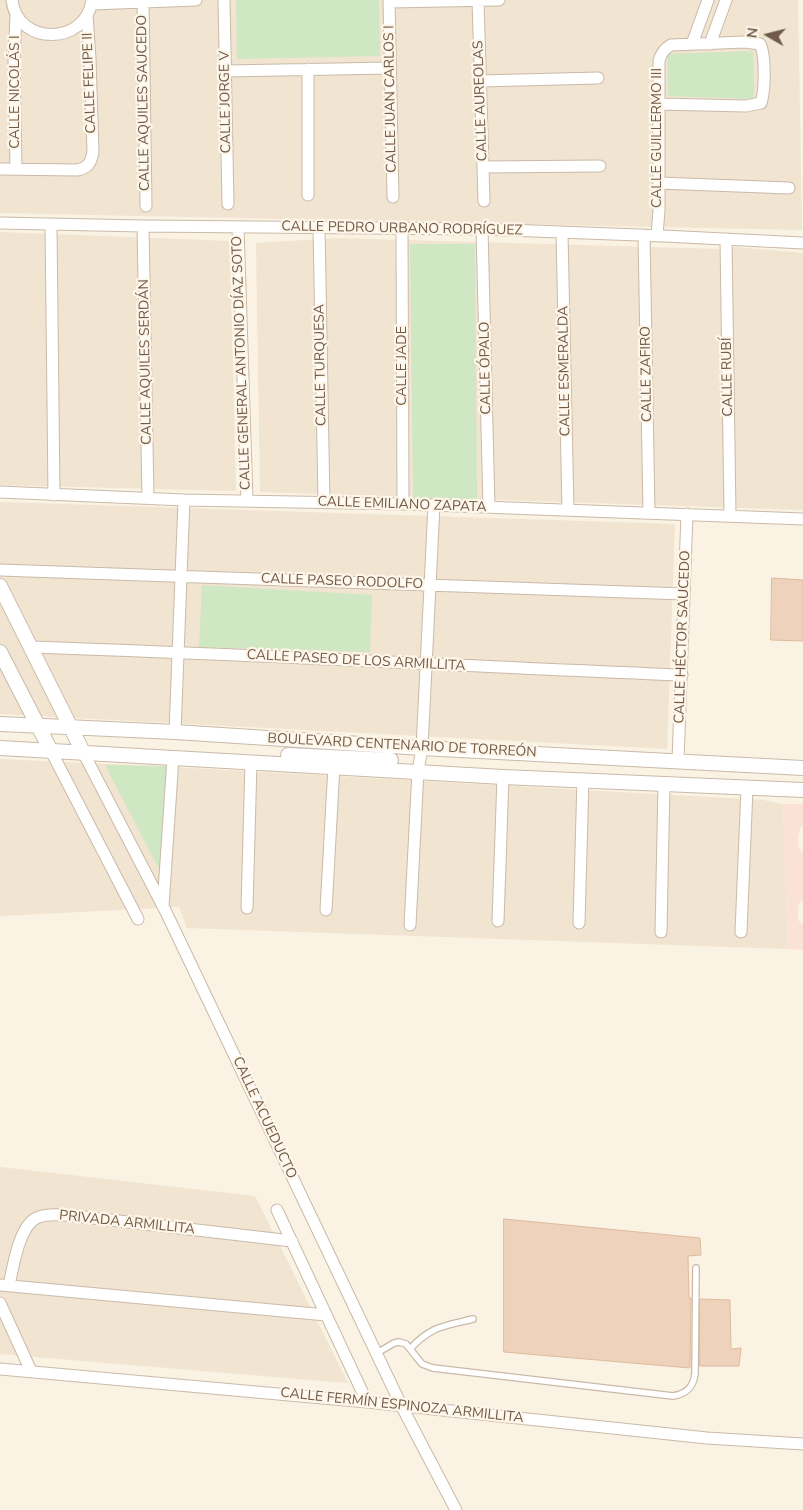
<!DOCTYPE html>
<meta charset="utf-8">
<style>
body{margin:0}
#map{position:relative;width:803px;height:1510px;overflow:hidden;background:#faf2e2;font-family:"Nunito Sans",sans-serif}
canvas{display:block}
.north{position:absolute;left:743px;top:10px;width:50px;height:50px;-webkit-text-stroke:4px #fef6e8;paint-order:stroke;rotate:278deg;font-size:14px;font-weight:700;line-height:20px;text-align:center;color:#705a4a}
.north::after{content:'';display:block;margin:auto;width:18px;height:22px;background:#705a4a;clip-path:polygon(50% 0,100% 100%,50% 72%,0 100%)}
</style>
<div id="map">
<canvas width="803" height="1510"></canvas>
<div class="north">N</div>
</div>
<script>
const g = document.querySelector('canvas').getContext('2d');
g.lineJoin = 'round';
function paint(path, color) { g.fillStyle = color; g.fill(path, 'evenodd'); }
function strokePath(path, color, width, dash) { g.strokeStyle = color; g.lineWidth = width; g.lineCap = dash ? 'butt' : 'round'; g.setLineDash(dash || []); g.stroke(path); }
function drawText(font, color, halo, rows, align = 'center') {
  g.font = font + ' "Nunito Sans",sans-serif'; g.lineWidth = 4.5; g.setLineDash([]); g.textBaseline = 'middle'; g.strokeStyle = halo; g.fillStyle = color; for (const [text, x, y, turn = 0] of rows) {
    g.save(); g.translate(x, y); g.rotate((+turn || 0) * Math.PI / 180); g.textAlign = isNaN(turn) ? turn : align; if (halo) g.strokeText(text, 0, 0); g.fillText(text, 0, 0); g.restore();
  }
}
const residential = new Path2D(`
 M0,0h798l4,230 -802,-17z
 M0,232l230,9 6,250 -236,-6z
 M337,238l380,11 19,-2 67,6v257l-543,-18 -4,-249z
 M0,502l675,22 -8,225 -667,-35z
 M0,759l191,9 572,32 20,4 5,145 -601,-21 -8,-21 -179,9z
 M0,1167l255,29 93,187 -348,-29z`);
const commercial = new Path2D(`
 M783,804h20v21l-3,3 -2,10 1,10 4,5v47l-4,3 -1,9v8l5,5v25l-15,-1z`);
const green = new Path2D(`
 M236,0h143l1,56 -143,3z
 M753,51l1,48 -86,-3 -1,-42z
 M410,244h65l2,256h-64z
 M202,585l170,10 -2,57 -171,-5z
 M105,765l63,1 -6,97 -4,4z`);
const building = new Path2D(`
 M772,578l31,2v61l-32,-1z
 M504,1219l196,19 1,17 -13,1 1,42h2l-1,70 -186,-16z
 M700,1299l30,1 1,49 10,-1 -2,18h-39z`);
const service = new Path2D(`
 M410,1349c21,-23 34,-23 63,-30
 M377,1353l17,-10 5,-1 7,2 16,20 11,4 240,28c13,-2 20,-8 22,-22l1,-106`);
const minor = new Path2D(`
 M12,0c5,46 74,46 80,0
 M143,0l3,206
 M224,0l4,204
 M389,0l4,197
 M478,0l6,201
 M389,2l110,-2
 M92,4l104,-4
 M16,15l-2,46 2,108
 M692,44l16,-44
 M710,44l16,-44
 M308,69v126
 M226,71l164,-3
 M481,81l117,-3
 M483,167l117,-1
 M0,169l77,1c11,-2 14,-7 16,-18l-3,-93 -3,-44
 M659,183l130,5
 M0,223l143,3 339,3 182,7 139,7
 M51,225l3,270
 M143,226l5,272
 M238,227l9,273
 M319,227l5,276
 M402,228l1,276
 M482,229l7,278
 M562,233l6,277
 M644,235l5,278
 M657,235l2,-25v-149c2,-8 5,-12 12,-16l74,-3 15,2c6,12 5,46 1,59l-15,3 -87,-2
 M726,239l4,276
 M0,492l184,8 219,4 400,15
 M0,570l684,24
 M30,647c217,7 434,19 652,28
 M175,732l9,-232
 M51,751l87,168
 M83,752l83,160 236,495 54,103
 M678,760l9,-246
 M163,906l10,-148
 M247,908l4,-146
 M326,910l8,-144
 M498,921l5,-144
 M579,923l4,-144
 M410,925l8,-154 4,-23 12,-243
 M661,932l3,-149
 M741,932l6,-144
 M277,1210l90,192
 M0,1285l326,30
 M9,1285c4,-17 9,-52 23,-64 9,-8 23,-6 35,-6l225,26
 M0,1303l31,68
 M0,1369l367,33 340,36 96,6`);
const tertiary = new Path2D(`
 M0,586l83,166
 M0,652l51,99
 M0,724l175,8 247,16 381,20
 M0,748l503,29 300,13
 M288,755l103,5`);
const streetNames = [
 ["CALLE FELIPE II",90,83,-92],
 ["CALLE NICOLÁS I",16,92,-90],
 ["CALLE JUAN CARLOS I",391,99,-91],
 ["CALLE AUREOLAS",481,101,-92],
 ["CALLE JORGE V",226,102,-91],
 ["CALLE AQUILES SAUCEDO",144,103,-91],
 ["CALLE GUILLERMO III",658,138,-90],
 ["CALLE PEDRO URBANO RODRÍGUEZ",402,229,1],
 ["CALLE AQUILES SERDÁN",146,362,-91],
 ["CALLE GENERAL ANTONIO DÍAZ SOTO",242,363,-92],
 ["CALLE TURQUESA",321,365,-91],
 ["CALLE JADE",403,366,-90],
 ["CALLE ÓPALO",486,368,-91],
 ["CALLE ESMERALDA",565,371,-91],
 ["CALLE ZAFIRO",647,374,-91],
 ["CALLE RUBÍ",728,377,-91],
 ["CALLE EMILIANO ZAPATA",402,505,2],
 ["CALLE PASEO RODOLFO",342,582,2],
 ["CALLE HÉCTOR SAUCEDO",683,637,-88],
 ["CALLE PASEO DE LOS ARMILLITA",356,661,3],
 ["BOULEVARD CENTENARIO DE TORREÓN",402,746,3],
 ["CALLE ACUEDUCTO",264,1118,65],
 ["PRIVADA ARMILLITA",127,1223,6],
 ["CALLE FERMÍN ESPINOZA ARMILLITA",402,1406,6]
];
paint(residential, '#f1e4d1');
paint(commercial, '#fae3d6');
paint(green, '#cfe7c2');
paint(building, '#eed2bb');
strokePath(building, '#dfba9d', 1);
strokePath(service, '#cabaa9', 8);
strokePath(minor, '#cabaa9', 13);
strokePath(tertiary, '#cabaa9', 16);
strokePath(service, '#fff', 5.5);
strokePath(minor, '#fff', 11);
strokePath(tertiary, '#fff', 14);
drawText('14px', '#705a4a', '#fef6e8', streetNames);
</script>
